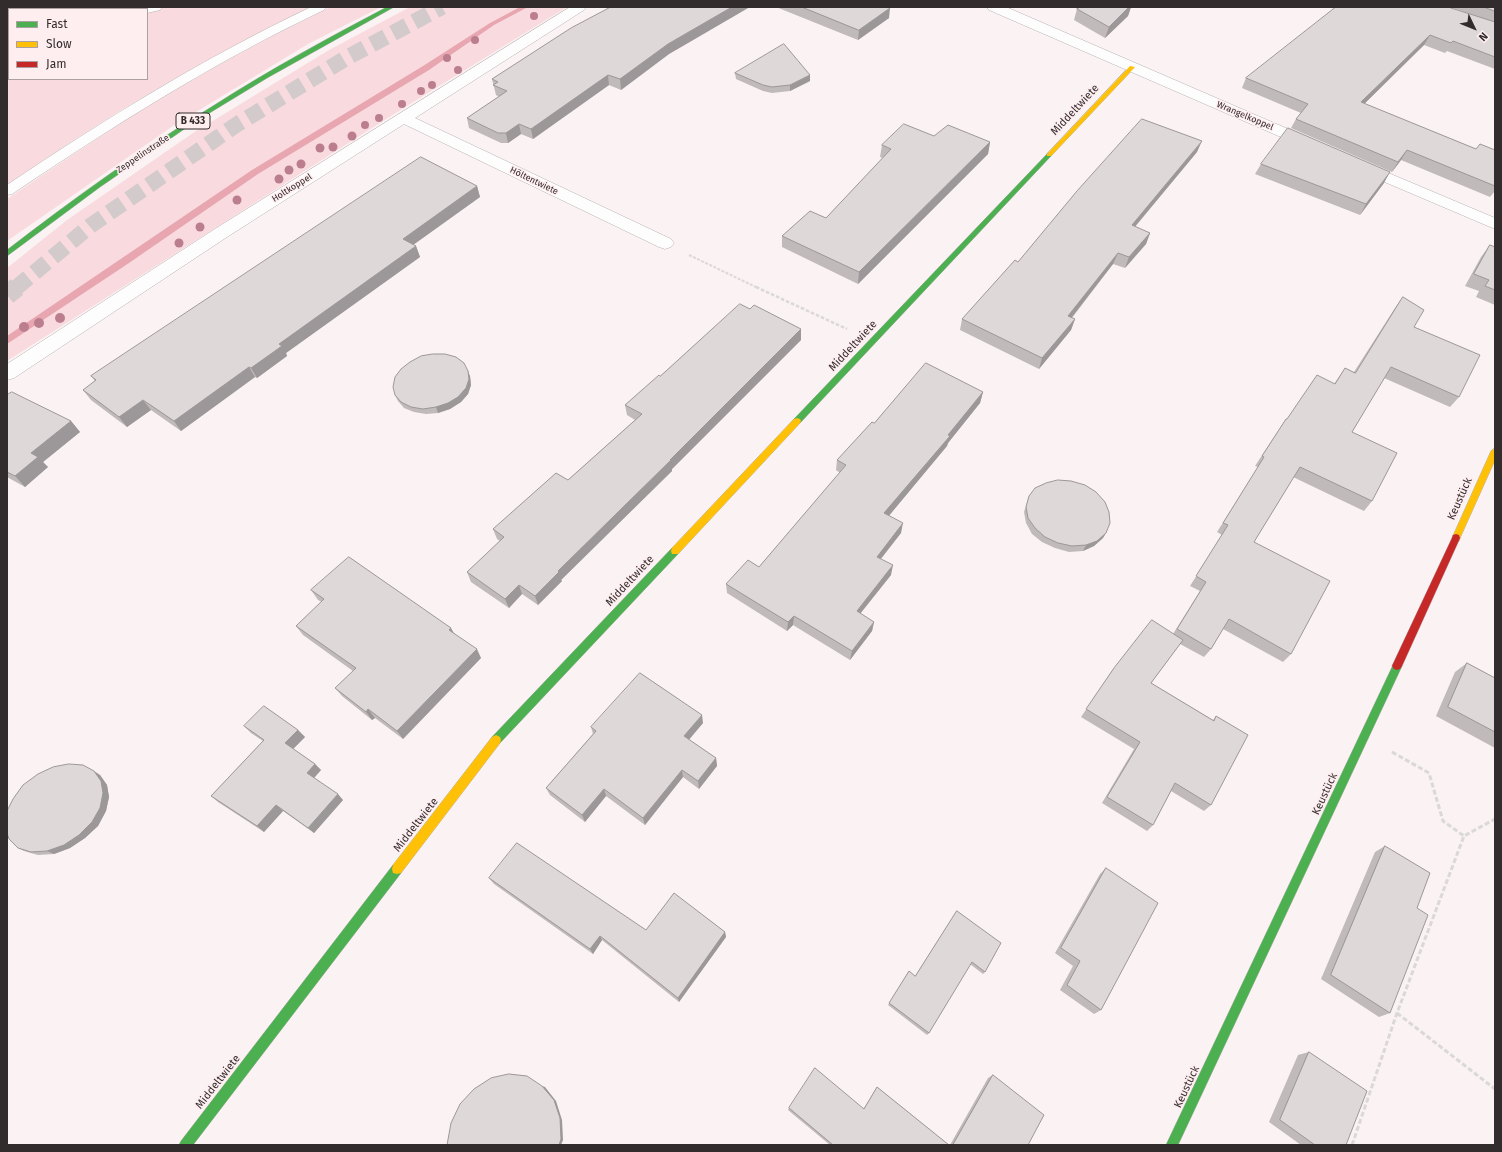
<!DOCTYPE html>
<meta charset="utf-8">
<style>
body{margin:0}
#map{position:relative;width:1502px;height:1152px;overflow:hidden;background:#faf2f3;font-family:"Fira Sans",sans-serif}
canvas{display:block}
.frame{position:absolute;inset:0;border:8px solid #332c2d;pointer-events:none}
.legend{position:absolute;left:8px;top:8px;width:140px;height:72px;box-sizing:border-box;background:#feeef0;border:1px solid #ada0a2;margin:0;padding:5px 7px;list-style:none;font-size:12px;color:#332c2d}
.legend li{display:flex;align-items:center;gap:8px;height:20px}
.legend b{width:20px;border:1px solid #ada0a2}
.north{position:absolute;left:1454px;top:8px;width:40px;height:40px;-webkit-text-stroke:3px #feeef0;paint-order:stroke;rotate:133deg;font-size:11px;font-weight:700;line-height:16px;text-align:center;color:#332c2d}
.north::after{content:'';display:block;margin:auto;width:14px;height:18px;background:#332c2d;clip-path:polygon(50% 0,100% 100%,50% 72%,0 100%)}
</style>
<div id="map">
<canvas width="1502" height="1152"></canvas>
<div class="frame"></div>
<ul class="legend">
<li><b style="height:5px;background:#4caf50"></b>Fast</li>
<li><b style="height:5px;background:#ffc107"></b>Slow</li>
<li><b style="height:5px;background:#c62828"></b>Jam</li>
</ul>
<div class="north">N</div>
</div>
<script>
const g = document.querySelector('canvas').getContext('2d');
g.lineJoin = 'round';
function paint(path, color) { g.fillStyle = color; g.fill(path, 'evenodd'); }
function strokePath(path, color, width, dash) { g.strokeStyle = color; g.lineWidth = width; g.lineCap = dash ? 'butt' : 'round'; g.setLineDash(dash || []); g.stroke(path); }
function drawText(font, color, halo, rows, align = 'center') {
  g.font = font + ' "Fira Sans",sans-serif'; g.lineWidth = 3; g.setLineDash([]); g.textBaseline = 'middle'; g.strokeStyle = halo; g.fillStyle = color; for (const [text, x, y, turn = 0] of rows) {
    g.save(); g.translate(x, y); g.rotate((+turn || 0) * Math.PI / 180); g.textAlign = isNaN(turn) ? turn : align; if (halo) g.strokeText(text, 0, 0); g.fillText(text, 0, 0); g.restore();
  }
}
const green = new Path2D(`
 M7,7h306c-75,36 -150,76 -220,121 -29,18 -58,38 -86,57zM9,9h138v70h-138z
 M330,7h51l-73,37 -135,82 -166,115v-42c55,-37 110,-75 168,-109 51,-30 102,-57 155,-83z
 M410,7h157l-173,107 -387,247v-93l60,-48 126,-87 136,-83z`);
const stream = new Path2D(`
 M520,7h8l-34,18 -65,45 -171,104 -129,89 -122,81v-8l245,-166 171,-104 67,-43z`);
const highwayTunnelFar1 = new Path2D(`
 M16,288l74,-62 146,-101 112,-68 94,-50`);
const highwayTunnel = new Path2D(`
 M7,295l10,-8`);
const pathFar2 = new Path2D(`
 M689,255l69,33`);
const pathFar1 = new Path2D(`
 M756,287l91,42`);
const path = new Path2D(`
 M1392,752l37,21 14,48 21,15
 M1397,1013l98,76
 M1352,1145l45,-132 67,-177 31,-17`);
const lane = new Path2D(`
 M142,7h20l-2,3 -13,3v-4h-6z
 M311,7h15l-2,3c-110,52 -211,116 -312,184l-5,1v-10c98,-66 197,-127 304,-178z
 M9,70v8l-2,1v-8z`);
const street = new Path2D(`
 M570,7h16l-2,3 -169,108 256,121 3,4 -3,4 -6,2 -6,-2 -255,-123 -177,113 -213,141 -7,2v-16l208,-135z
 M987,7h19l312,135 2,3 -2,3 -6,2 -6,-2 -317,-138z
 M1360,161l135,57v11l-141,-60 -2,-3 2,-3z`);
const fast = new Path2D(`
 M387,7h7l-127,71 -74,45 -93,64 -93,69v-6c66,-51 134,-100 206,-144 56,-36 115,-68 174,-99z
 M1049,153l3,2 -1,1 -251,267h-6l-1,-2 1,-2 253,-265z
 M675,547l3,1 1,3 -1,3 -178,189 -4,2 -4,-2 -1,-3 1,-3 180,-189z
 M1397,662l3,1 2,3 -224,479h-12l228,-482z
 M397,864l4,1 1,4 -1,4 -208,272h-14l2,-4 212,-276z`);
const slow = new Path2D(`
 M1130,66l5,1 -84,89h-4v-2z
 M797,418l3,1 1,2 -1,2 -122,131h-6l-1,-3 1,-3 122,-129z
 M1495,448v12l-35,78 -1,3h-6l-1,-3 39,-87z
 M496,735l4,2 1,3 -1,3 -99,130 -4,1 -4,-1 -1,-4 1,-4 99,-128z`);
const jam = new Path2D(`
 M1456,534l3,1 1,3 -58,128 -2,3 -3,1 -3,-1 -2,-3 60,-128 1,-3z`);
const trees = [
 [534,16,4],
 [475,40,4],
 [447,58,4],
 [458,70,4],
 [432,85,4],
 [421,91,4],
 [402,104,4],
 [379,118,4],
 [365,125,4],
 [352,136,4.5],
 [333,147,4.5],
 [320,148,4.5],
 [301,164,4.5],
 [289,170,4.5],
 [279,179,4.5],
 [237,200,4.5],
 [200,227,4.5],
 [179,243,4.5],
 [60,318,5],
 [39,323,5],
 [24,327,5]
];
const wall = new Path2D(`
 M611,7h137v1l-79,46 -48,36 -12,-5 -76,54 -12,-5 -13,9h-7l-32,-15 -2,-10 32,-21 -3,-2 -4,-16z
 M776,7h112l1,11 -31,22z
 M1081,7h50l-3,9 -23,22 -31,-18 3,-11z
 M1450,7h45v62l-48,-18 -2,2 -21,-8 -60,59 112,45 19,1v41l-5,6 -89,-37 -9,12 -101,-44 5,-9 5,-6 -59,-25 4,-10 238,-59z
 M735,73l75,2v6l-20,10 -18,2 -9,-2 -27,-12z
 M934,136l56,6 -2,12 -130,130 -76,-37v-11l44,-18 57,-60 -3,-1 2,-12z
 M1197,152l-62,75 15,6 -4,11 -21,24 -12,-4 -41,54 3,1 -4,11 -32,39 -79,-39 2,-11z
 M1261,164l123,19 -24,32 -105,-41z
 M477,186l3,11 -67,48 3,1 4,11 -134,96 1,3 -30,22 -2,-1 -74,54 -30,-21 -24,17 -36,-27 -8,-10 12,-9 -4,-5z
 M1490,245l5,2v58l-19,-8 3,-6 -14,-5 16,-29z
 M1403,297l11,30 45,70 -9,10 -66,-29 -32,54 20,69 -8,10 -71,-34 -39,65 37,112 -8,8 -60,-33 -12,20 -7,8 -24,-13 -29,39 62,37 3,-4 -5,89 -7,6 -33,-20 -18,34 -6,6 -45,-28 32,-54 -53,-32 33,-49 59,-34 27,-43 -10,-5 32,-51 -5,-3 41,-65 -3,-1 31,-47h1l47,-35 11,-16 9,4 41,-64z
 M801,340l-129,129v2l-111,109 1,1 -24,24 -16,-11 -13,14 -38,-26 -4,-10 33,-31 -3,-2 -4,-10 75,-49 67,-60 -8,-5 -2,-10 35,-29z
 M470,376l1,9 -3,9 -7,8 -11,7 -12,4 -12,1 -12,-2 -10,-4 -6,-7 -3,-6z
 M983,392l-3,11 -32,40 -1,3 -58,69 12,18 -20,26 10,16 -31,39 14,8 -2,9 -22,29 -57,-35 -6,6 -60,-38 -1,-9 33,-17 81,-94 -4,-3 1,-10 37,-37z
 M7,395l64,26 9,11 -37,30 5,5 -23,20 -18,-10z
 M1029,496l77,37 -3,5 -9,8 -11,5 -14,1 -14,-4 -13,-6 -10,-8 -6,-11 -2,-11z
 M311,590l144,44 26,24 -78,81 -28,-21 -3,2 -30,-24 -7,-8 18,-17 -50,-36 -7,-9 26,-24 -4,-2z
 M1467,663l28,15v70l-59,-32 19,-44z
 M703,723l-14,17 27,18 1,8 -18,23 -16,-12 -38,48 -39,-29 -21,26 -35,-27 -4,-7 47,-54 -2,-7z
 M244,726l54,4 7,7 -12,12 22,15 6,6 -7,8 29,22 -29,33 -31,-22 -19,21 -46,-30 -7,-6 52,-55 -12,-8z
 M100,775l7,10 2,12 -3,14 -8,15 -13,12 -15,10 -16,6 -16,1 -14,-4 -6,-3z
 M1385,846l32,62 -27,105 -11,4 -58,-38 54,-127z
 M1106,868l-5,142 -7,4 -34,-24 13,-24 -18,-13 45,-79z
 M489,878l157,52 79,2 1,5 -47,65 -77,-62 -9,14 -99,-70z
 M957,911l28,61 -2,2 -13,-10 -41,69 -2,2 -39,-30 21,-34 6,5z
 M1309,1052l37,93h-45l-32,-23 29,-67z
 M993,1075l35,70h-78l38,-67z
 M877,1087l72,58h-119l-42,-35 1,-2h75l11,-18z`);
const shadedWall = new Path2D(`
 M732,7h16v1l-79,46 -48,36 -1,-11 48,-35z
 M1129,7h2l-3,9 -23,22 4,-11z
 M890,8l-1,10 -31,22 1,-10z
 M1430,35l-6,10 -68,67 5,-10z
 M608,75l1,10 -76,54 -2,-10z
 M810,75v6l-20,10v-6z
 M519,124l2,10 -13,9 -2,-10z
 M1202,141l-5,11 -70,84 5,-11z
 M990,142l-2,12 -130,130 1,-12z
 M1407,150l-6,10 -9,12 6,-10z
 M1390,172l-6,11 -24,32 6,-11z
 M477,186l3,11 -74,53 -3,-11z
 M1150,233l-4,11 -21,24 4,-11z
 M416,246l4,11 -134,96 1,3 -30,22 -6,-10 28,-24z
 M1118,253l-5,11 -49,63 4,-11z
 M1075,319l-4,11 -32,39 3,-11z
 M801,329v11l-129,129v2l-111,109 1,1 -24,24 -3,-9 23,-25z
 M249,367l6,10 -74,54 -7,-10z
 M468,371l2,5 1,9 -3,9 -7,8 -11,7 -12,4 -2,-6z
 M983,392l-3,11 -32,40 -1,3 -64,77 1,-10z
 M143,400l8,10 -24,17 -8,-10z
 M71,421l9,11 -37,30 5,5 -23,20 -10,-11 16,-23z
 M903,523l-2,10 -26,33 2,-9z
 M1106,533l-3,5 -9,8 -11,5 3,-6z
 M893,565l-2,10 -36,45 2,-9z
 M519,585l3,9 -13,14 -4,-9z
 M794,616l-1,9 -6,6 1,-9z
 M874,622l-2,9 -22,29 2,-9z
 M451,628l5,9 -7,-7z
 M477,649l4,9 -78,81 -6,-8z
 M368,709l7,9 -3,2 -6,-8z
 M702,715l1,8 -18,21 -1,-8z
 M298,730l7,7 -13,13 -7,-7z
 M716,758l1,8 -18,23 -1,-8z
 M315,764l6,6 -8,9 -6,-6z
 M682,770l1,7 -38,48 -2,-7z
 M94,771l6,4 7,10 2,12 -3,14 -8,15 -13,12 -15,10 -16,6 -7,-3z
 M604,789l2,7 -21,26 -3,-7z
 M338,794l5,6 -29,33 -6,-5z
 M276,805l7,6 -19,21 -7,-6z
 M725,932l1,5 -47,65 -1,-4z
 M600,936l2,4 -9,14 -3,-5z
 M542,1086l3,1 11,14 6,19 1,20 -2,5h-2z`);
const building = new Path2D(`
 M611,7h121l-64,37 -48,35 -12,-4 -77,54 -12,-5 -13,9h-8l-31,-15 40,-27 -14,-6 5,-3 -6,-3 79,-51z
 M802,7h86l2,1 -31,22z
 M1081,7h48l-20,20 -32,-18z
 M1336,7h112l47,15v35l-42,-16 -2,2 -21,-8 -69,67 115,47 4,-5 15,6v36l-88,-36 -9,12 -102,-43 12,-15 -62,-26z
 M1484,7h11v4z
 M784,44l26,31 -20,10 -18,2 -9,-2 -28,-12z
 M1142,119l60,22 -70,84 18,8 -21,24 -11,-4 -50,63 7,3 -33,39 -80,-39 53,-59 3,2 59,-71z
 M904,124l30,12 14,-11 42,17 -131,130 -77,-36 28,-25 16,7 65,-69 -9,-4z
 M1288,128l102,44 -24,32 -105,-40z
 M421,157l56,29 -74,53 13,7 -137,98 3,2 -31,22 -2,-1 -75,54 -31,-21 -24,17 -36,-27 13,-10 -5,-4z
 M1490,245l5,2v43l-10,-4 4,-6 -15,-6z
 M1403,297l21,13 -10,17 66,28 -21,42 -68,-30 -39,65 45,21 -25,48 -72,-34 -46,75 76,39 -39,73 -62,-35 -18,30 -34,-20 29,-47 -10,-6 32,-51 -5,-2 41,-66 -2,-1 24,-37h1l30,-44 18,9 10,-16 10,5z
 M740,304l10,5 4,-4 47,24 -131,131h1l-113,111 1,1 -24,24 -16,-11 -14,14 -38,-27 37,-35 -11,-8 63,-56 12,7 74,-66 -17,-9 34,-30 1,1z
 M433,354h12l11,3 8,6 4,8 1,8 -3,9 -8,9 -10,6 -12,4 -13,2 -12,-2 -10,-5 -6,-7 -2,-8 2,-10 6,-8 9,-7 11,-6z
 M926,363l57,29 -35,43 2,1 -66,77 19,10 -26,34 16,8 -36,46 17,11 -22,29 -58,-35 -6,6 -62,-38 22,-24 11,7 87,-102 -9,-5 35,-38 2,1z
 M12,392l59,29 -40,32 7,4 -23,19 -8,-4v-77z
 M1058,480l13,1 14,4 11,7 9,10 4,10 1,11 -4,10 -9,8 -11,4 -14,1 -14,-3 -13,-6 -10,-9 -7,-10 -2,-11 3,-11 6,-8 11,-5z
 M349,557l102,71 -2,2 28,19 -80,82 -29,-22 -2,3 -31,-24 21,-20 -60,-42 28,-27 -13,-9z
 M1152,620l31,20 -32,43 63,38 2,-5 32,19 -37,70 -36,-22 -22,42 -46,-28 33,-55 -54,-33 28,-41z
 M1467,663l28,15v54l-47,-25z
 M640,673l62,42 -18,21 32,22 -18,23 -16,-11 -39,48 -39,-29 -22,26 -36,-27 50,-57 -5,-4z
 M264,706l34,24 -13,13 30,21 -8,9 31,21 -30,34 -32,-23 -19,21 -46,-30 53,-56 -20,-14z
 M69,764l14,1 11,6 7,10 2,12 -3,15 -8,14 -13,13 -15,10 -17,6 -16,1 -13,-4 -9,-9 -2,-6v-22l6,-12 10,-14 15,-11 15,-7z
 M517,843l129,87 28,-37 51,39 -47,66 -78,-62 -10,13 -101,-71z
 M1385,846l45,27 -13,35 11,7 -38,98 -59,-38z
 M1106,868l52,35 -57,107 -34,-25 13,-24 -19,-13z
 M957,911l44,32 -16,29 -13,-10 -43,71 -40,-30 20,-32 6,5z
 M1309,1052l58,39 -21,54h-31l-35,-25z
 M815,1068l49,41 13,-22 72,58h-116l-44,-37z
 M509,1074l18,2 15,10 12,14 6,18 1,21 -2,6h-112l4,-22 9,-19 14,-15 17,-11z
 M993,1075l51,40 -16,30h-75z`);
const farStreetnames = [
 ["Wrangelkoppel",1245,116,23],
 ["Zeppelinstraße",143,154,-34],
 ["Höltentwiete",534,181,26],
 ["Holtkoppel",292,188,-32]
];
const shields = [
 [193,121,34]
];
const shieldNames = [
 ["B 433",193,121]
];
const streetNames = [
 ["Middeltwiete",1075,110,-47],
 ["Middeltwiete",853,346,-47],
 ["Keustück",1460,499,-66],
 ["Middeltwiete",630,581,-47],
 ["Keustück",1325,794,-65],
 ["Middeltwiete",416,825,-52],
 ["Middeltwiete",218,1082,-52],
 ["Keustück",1187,1087,-65]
];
paint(green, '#f9dbdf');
paint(stream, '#e8a6b1');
strokePath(highwayTunnelFar1, '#d2cacb', 16, [16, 8]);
strokePath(highwayTunnel, '#d2cacb', 20, [20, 10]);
strokePath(lane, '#b7b1b2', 1);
strokePath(street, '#b7b1b2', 1);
strokePath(fast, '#b7b1b2', 1);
strokePath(slow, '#b7b1b2', 1);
strokePath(jam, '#b7b1b2', 1);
strokePath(pathFar2, '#dad8d8', 2, [3, 1.5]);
strokePath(pathFar1, '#dad8d8', 2.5, [3.5, 2]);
strokePath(path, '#dad8d8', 3, [5, 2.5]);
paint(lane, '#fefdfd');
paint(street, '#fefdfd');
paint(fast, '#4caf50');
paint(slow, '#ffc107');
paint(jam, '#c62828');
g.fillStyle = '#bb7e8f';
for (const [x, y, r] of trees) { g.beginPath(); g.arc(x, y, r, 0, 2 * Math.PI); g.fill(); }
paint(wall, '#c0babb');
paint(shadedWall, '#9c9798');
paint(building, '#dfd8d9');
strokePath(building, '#9c9798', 1);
drawText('9px', '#332c2d', '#feeef0', farStreetnames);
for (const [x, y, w] of shields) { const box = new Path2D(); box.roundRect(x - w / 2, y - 8, w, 16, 3); g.fillStyle = '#feeef0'; g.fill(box); strokePath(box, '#332c2d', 1); }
drawText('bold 10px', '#332c2d', null, shieldNames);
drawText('11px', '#332c2d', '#feeef0', streetNames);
</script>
